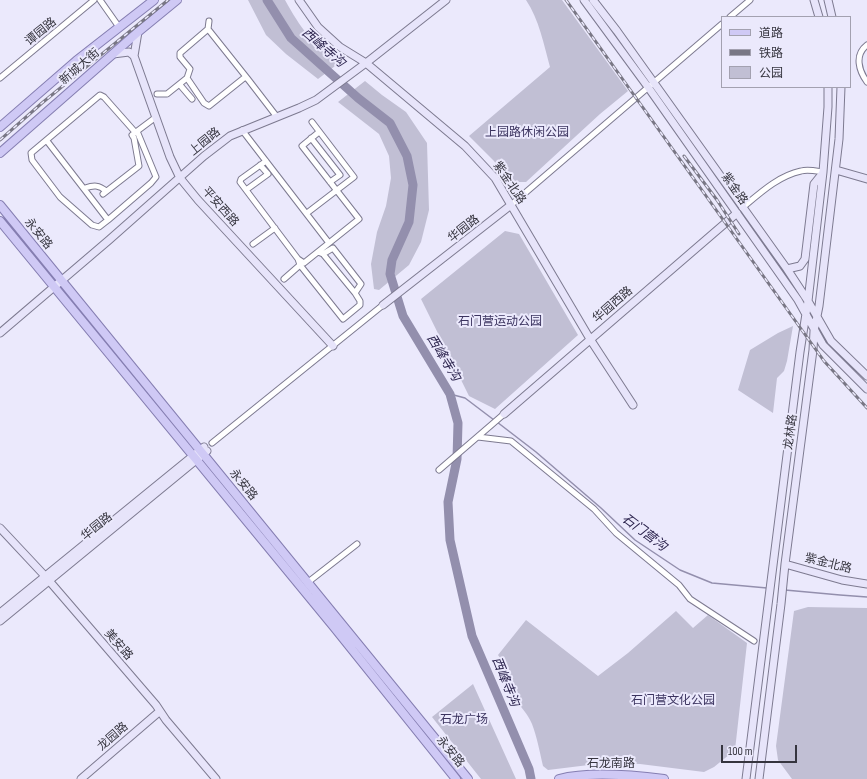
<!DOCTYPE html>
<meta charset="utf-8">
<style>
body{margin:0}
#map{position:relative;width:867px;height:779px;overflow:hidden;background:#ebe9fc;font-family:"Sofia Sans Condensed","Noto Sans SC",sans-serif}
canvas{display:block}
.legend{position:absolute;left:721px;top:16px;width:130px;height:72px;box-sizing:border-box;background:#ebe9fc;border:1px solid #a3a1b0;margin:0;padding:5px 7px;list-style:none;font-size:12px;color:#36353f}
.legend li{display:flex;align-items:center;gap:8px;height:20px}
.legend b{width:20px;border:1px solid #a3a1b0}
.scale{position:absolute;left:721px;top:745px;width:76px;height:18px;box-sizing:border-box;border:2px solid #36353f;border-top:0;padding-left:5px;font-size:12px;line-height:14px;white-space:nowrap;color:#36353f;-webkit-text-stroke:3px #ebe9fc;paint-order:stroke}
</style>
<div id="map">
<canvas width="867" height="779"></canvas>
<ul class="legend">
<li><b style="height:5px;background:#cfc9f5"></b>道路</li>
<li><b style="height:5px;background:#797785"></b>铁路</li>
<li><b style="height:11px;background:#c1bfd4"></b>公园</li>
</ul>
<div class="scale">100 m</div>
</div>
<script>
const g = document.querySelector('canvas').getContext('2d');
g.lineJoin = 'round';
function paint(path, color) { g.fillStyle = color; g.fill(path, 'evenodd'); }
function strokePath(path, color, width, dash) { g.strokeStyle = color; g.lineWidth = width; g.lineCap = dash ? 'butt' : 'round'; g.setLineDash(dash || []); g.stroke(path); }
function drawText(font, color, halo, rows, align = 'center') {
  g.font = font + ' "Sofia Sans Condensed","Noto Sans SC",sans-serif'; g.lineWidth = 4; g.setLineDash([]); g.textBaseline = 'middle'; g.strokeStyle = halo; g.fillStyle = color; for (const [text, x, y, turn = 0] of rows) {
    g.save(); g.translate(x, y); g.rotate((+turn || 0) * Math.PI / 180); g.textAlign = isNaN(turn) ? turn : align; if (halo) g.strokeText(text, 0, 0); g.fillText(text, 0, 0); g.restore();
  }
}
const green = new Path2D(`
 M248,0h37c15,27 28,46 54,63l-21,16 -32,-25 -20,-19z
 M526,0h36l66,91 -28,23 -74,68h-18l-14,-21 -25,-25 81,-69c-6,-22 -11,-48 -24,-67z
 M365,81l17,14 24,17 21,31 2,67 -8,32 -12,23 -30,25 -5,-1 -3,-25 6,-32 9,-26 5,-28 -2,-22 -10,-22 -41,-32z
 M505,231l14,3 59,101 -83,74 -26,-13 -48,-97z
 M793,326l-6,35 -3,10 -7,7 -4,35 -35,-23 12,-40 28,-17z
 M808,607l59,1v171h-75l-14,-19 -2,-14 18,-135z
 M676,611l17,17 15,-13 39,28 -12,107 -21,17 -10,5 -64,-8 -35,-1 -57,7 -5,-4c-3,-13 -6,-29 -11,-42 -9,-22 -29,-26 -24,-55l-10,-14 28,-35 72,56 30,-23z
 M473,684l43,95h-35l-49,-62z`);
const stream = new Path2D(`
 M450,394l15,4 29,22
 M497,422l39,30 65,56 34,32 45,30 32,13 55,5
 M785,590l55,5 27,2`);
const river = new Path2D(`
 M267,0l24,38 67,60 32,25 17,33 6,29 -4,37 -17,38 -2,14 13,42 47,78 8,29 -1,36 -9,43 2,38 22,96 57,133 2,10`);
const street = new Path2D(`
 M100,0l19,27
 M730,17l20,-17
 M208,29l1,-8
 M867,45c-13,10 -8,26 0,37
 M0,78l94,-78
 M187,78l3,-9 -10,-12v-4l28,-24 39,49
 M180,85l12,14
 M157,94h10l20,-16 17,25 5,3 35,-28h3l30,39
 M242,130l87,113
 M311,138l29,37 -10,7
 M47,141l61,79 43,-37 5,-6 -19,-46
 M266,161l-25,18 -1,3 58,77 6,4 55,-44 -57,-73 17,-14
 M85,188c9,-3 14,-3 21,3
 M246,190l22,-16 -8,-9
 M103,194l36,-28 -5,-28 -2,-3 24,-18
 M511,205l211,-181
 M742,208c18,-15 36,-32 59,-37 7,-2 15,0 22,1
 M307,213l47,-36 -42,-55
 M108,220l-9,7 -7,-2 -32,-28 -28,-37 -1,-7 69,-58 4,2 31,35
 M253,244l22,-16
 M318,252l5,2 10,-6 28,36 -6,9 -32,-39
 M298,259l2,6 43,54 17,-14v-4l-5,-8
 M284,279l16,-14
 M478,437l33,4 83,68 22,24 63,52 11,14 64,42
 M212,443l171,-138
 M439,470l65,-56
 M307,583l50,-39`);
const secondary = new Path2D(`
 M299,0l19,27 22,20 26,16 99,83 30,32 95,161 43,66
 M584,0l64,87 150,213 25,45 44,44
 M593,0l24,31 170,238 21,32 23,40 36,35
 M814,0l5,17
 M828,0l4,17
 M113,54l16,-2 5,4 4,-24
 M134,56l36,101 10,21 18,22 135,146
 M836,170l31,9
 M787,269l13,-3 5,-7 9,-75 8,-10
 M383,305l128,-100
 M0,333l109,-93 95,-84 26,-20 69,-28 17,-8 50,-37 80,-63
 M504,414l233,-201
 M0,528l45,48 111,129 10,15 50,59
 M785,564l57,16 25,4
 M0,613l204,-166
 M0,621l207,-170
 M81,779l79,-68
 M746,779l54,-427 8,-51 15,-129 5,-65v-20
 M759,779l22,-175 4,-40 28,-214 1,-19 5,-25 20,-167 2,-52`);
const primary = new Path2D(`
 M0,127l76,-66 78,-61
 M0,153l138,-121 39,-32
 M0,205l468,574
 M0,221l334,406 122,152
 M559,779c31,-8 73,-4 105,0`);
const rail = new Path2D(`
 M566,0l258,361 43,47
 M0,140l42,-37 126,-103
 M684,156l33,44 22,34`);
const streetNames = [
 ["谭园路",41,32,-39],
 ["新城大街",80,67,-41],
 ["上园路",205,142,-39],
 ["紫金北路",509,183,56],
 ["紫金路",734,189,55],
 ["平安西路",220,207,48],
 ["华园路",464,229,-38],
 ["永安路",38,234,51],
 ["华园西路",613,305,-41],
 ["龙林路",791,432,-82],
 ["永安路",243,485,51],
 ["华园路",97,527,-39],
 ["紫金北路",828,564,14],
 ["美安路",118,645,49],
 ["龙园路",113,737,-41],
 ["永安路",450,752,51],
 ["石龙南路",611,764]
];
const parkNames = [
 ["上园路休闲公园",527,133],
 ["石门营运动公园",500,322],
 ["石门营文化公园",673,701],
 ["石龙广场",464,720]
];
const waterNames = [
 ["西峰寺沟",323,48,41],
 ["西峰寺沟",443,358,59],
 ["石门营沟",644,533,37],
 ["西峰寺沟",505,682,68]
];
paint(green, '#c1bfd4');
strokePath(stream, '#938fad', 1.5);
strokePath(river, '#938fad', 9);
strokePath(street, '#7d7a90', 7);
strokePath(secondary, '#7d7a90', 9);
strokePath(primary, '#857eb1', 10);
strokePath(street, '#fff', 5);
strokePath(secondary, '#e7e4fa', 7);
strokePath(primary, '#cfc9f5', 8);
strokePath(rail, '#797785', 3);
strokePath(rail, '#ebe9fc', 1.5, [4.5]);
drawText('12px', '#36353f', '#ebe9fc', streetNames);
drawText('12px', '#3b335f', '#ebe9fc', parkNames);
drawText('italic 13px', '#2b234d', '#ebe9fc', waterNames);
</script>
